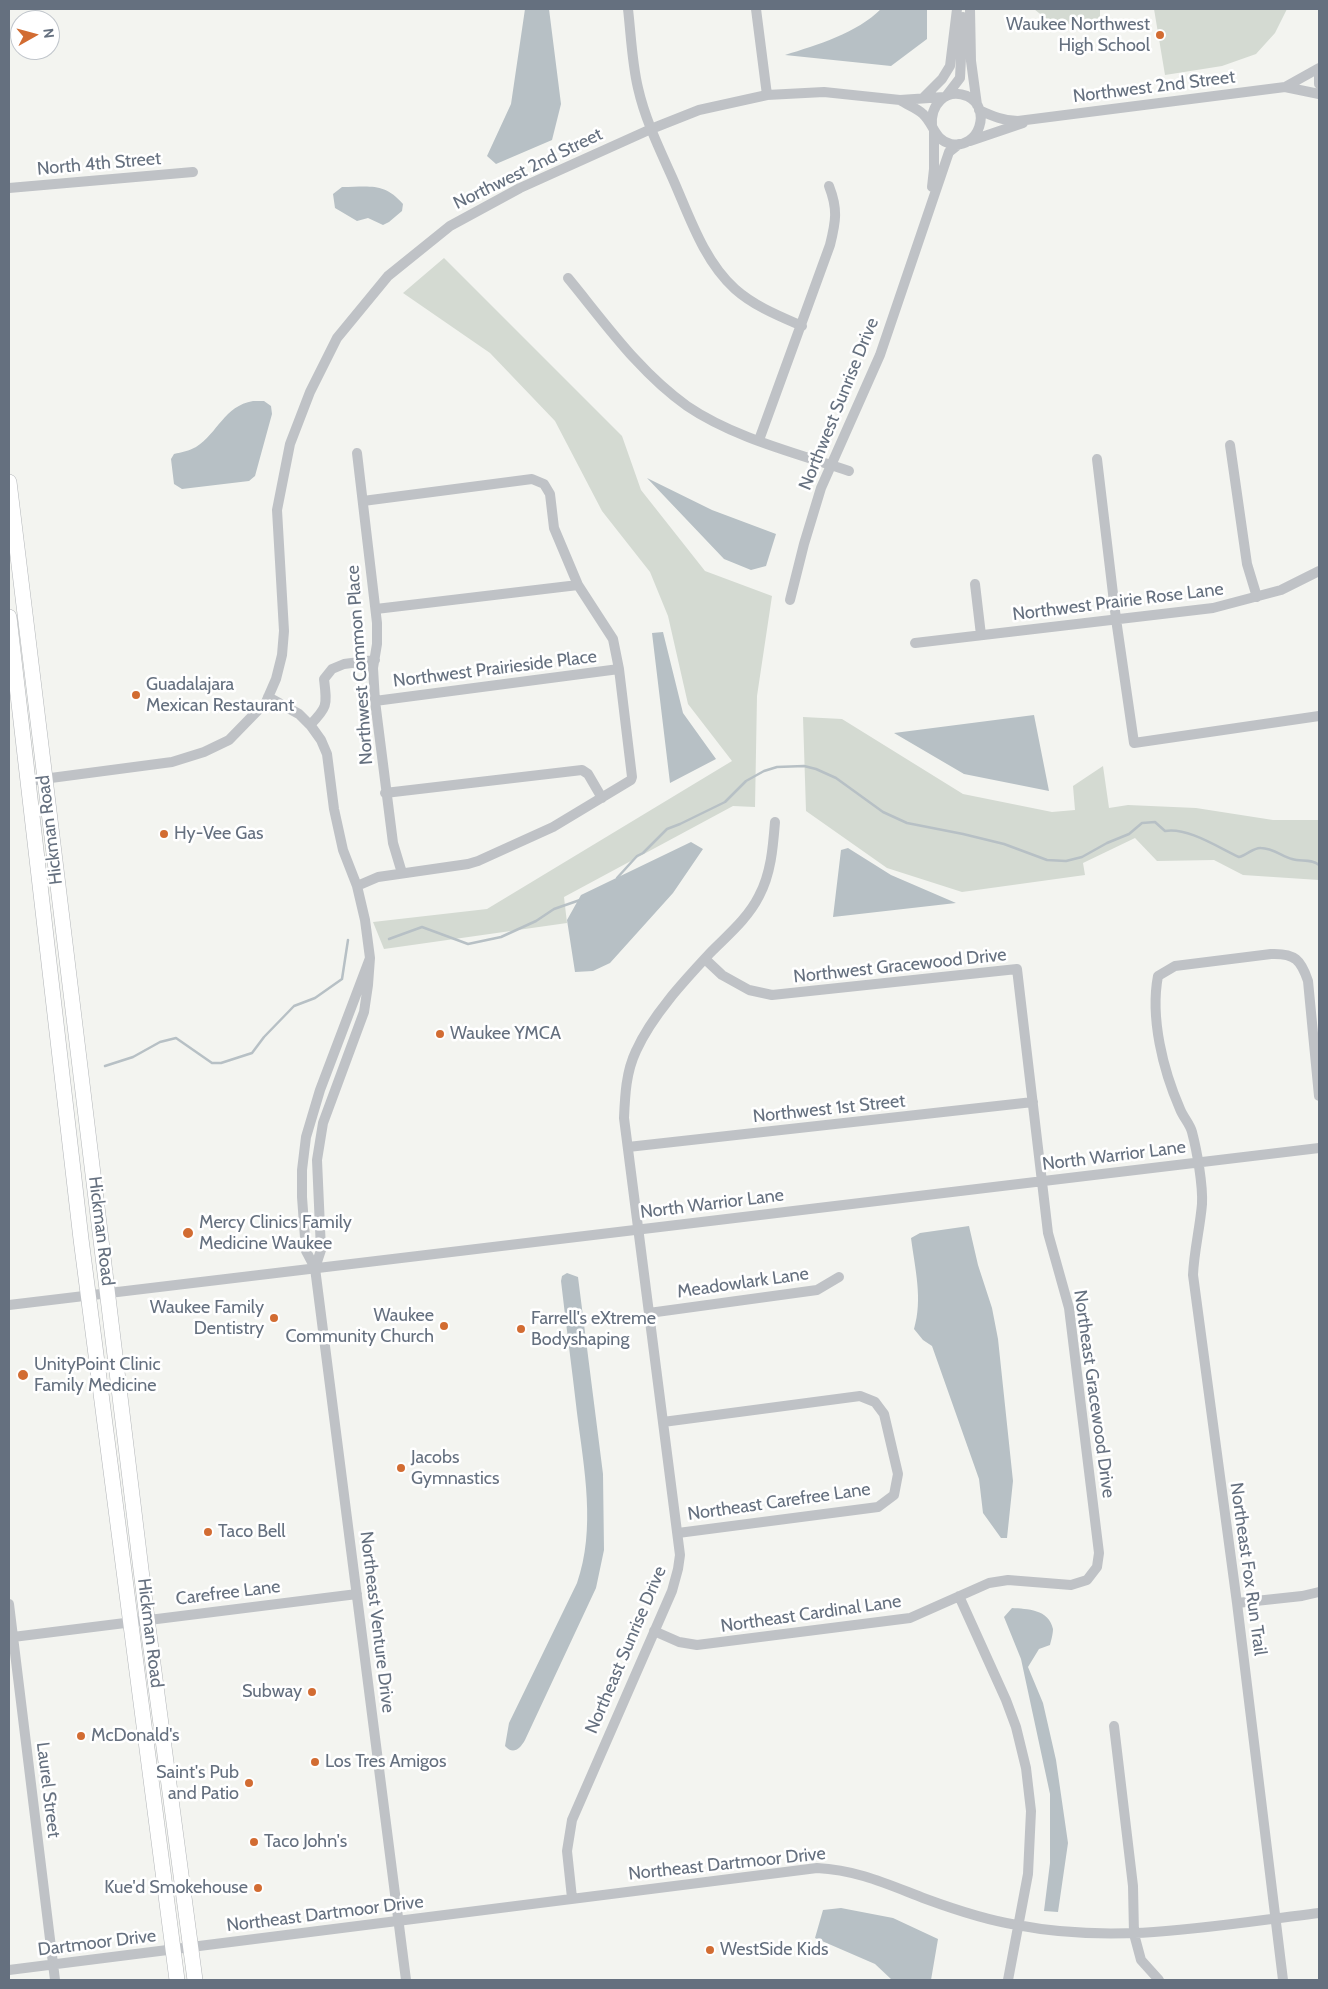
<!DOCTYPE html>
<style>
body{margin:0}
#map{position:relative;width:1328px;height:1989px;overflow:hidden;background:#f3f4f0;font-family:Cabin,sans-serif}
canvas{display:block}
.frame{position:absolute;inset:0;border:10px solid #65707f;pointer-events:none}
.north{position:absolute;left:10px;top:10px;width:50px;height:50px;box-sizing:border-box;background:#fff;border:1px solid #c1c6cc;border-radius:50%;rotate:83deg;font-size:14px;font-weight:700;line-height:20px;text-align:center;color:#65707f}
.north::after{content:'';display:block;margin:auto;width:18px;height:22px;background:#d26c32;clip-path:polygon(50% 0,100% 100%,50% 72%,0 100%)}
</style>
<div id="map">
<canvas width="1328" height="1989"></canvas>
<div class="frame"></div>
<div class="north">N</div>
</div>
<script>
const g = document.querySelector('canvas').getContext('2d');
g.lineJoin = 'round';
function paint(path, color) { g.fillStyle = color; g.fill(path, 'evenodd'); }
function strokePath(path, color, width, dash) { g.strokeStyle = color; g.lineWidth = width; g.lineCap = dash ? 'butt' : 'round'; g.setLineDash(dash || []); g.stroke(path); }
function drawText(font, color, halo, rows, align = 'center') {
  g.font = font + ' Cabin,sans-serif'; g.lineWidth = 5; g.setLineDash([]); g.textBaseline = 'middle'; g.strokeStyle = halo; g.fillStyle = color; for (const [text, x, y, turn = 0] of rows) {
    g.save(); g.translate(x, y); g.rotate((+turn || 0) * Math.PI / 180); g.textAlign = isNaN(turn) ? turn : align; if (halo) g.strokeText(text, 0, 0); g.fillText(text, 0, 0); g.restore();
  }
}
const green = new Path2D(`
 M1034,9h66v12l-26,4 -25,-4z
 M1154,9h133l-12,24 -19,21 -34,12 -57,9z
 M444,258l178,178 19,54 64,81 67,25 -15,100 -2,111 -22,-1 -169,91 3,26 -183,26 -11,-27 114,-13 245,-148 -44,-57 -20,-88 -18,-44 -48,-61 -47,-90 -65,-68 -87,-60z
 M803,717l39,2 121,75 89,18 23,-2 -2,-24 30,-20 6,42 19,-3 68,3 77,12h46v60l-76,-5 -29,-15 -57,1 -22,-23 -52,25 2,12 -123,17 -75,-24 -81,-57z`);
const water = new Path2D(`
 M525,9h24l12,95 -9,36 -56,24 -9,-8 24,-52z
 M881,9h46v30l-36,27 -106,-11c32,-10 72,-22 96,-46z
 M342,187c27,0 42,-5 61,17l-1,7 -13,11 -6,3 -15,-7 -11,3 -22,-13 -2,-14z
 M253,401h11l7,5 1,8 -17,62 -6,5 -67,8 -8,-5 -3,-25 3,-5c8,-2 15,-3 22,-7 22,-14 28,-41 57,-46z
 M647,478l65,32 64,24 -10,32 -15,4 -27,-11z
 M663,632l20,81 33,46 -46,24 -18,-150z
 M1034,715l15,76 -85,-17 -70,-41z
 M691,842l12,7 -30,44 -63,70 -17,8 -18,1 -8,-52 14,-25z
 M848,848l43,27 65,28 -123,14 8,-67z
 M969,1226l9,39 14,43 6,31 15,142 -6,57h-6l-18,-25 -4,-34 -47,-133 -9,-6 -9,-11c9,-30 1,-60 -3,-91l9,-5z
 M567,1273l11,4 25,197 1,76 -8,38 -71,152c-5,9 -12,15 -20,6l4,-23 68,-140c19,-54 7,-115 0,-170 -5,-44 -11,-88 -16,-132l1,-5z
 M1012,1608c15,1 37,1 41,21 0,5 -2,12 -3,16l-11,4 -11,18 15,36 13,57 12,83 -10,69 -14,-1 6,-48v-69l-29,-135 -17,-42z
 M841,1908l52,10 45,21 -7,41h-39l-17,-16 -60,-26 8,-28z`);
const stream = new Path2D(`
 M617,878l20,-22 6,-3 24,-24 13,-5 45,-22 21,-21 18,-10 13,-4 27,-1 12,3 20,9 47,34 24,11 56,11 41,10 43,16 19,1 16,-4 25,-14 22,-9 13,-11 13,-1 10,9c23,-4 54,17 74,26 8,-2 15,-10 22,-9 11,0 21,8 31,11 9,3 19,-1 27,6
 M389,939l33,-12 46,17 33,-7 35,-16 18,-12 26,-9
 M105,1066l28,-9 27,-15 16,-4 36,25h9l31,-10 12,-16 30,-31 21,-8 27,-19 6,-39`);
const minor = new Path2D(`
 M628,9c3,26 4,54 10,79 7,31 21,60 34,89 17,38 31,83 63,112 19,17 44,27 67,37
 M756,9l11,86
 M970,9l1,52 6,44
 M1319,75v9
 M1285,87l34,-19
 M947,95l13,-17 3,-61
 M924,97l18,-18 8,-13 7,-57
 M900,100c7,5 17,8 23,14 11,10 11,26 28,30 28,6 42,-36 16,-48 -22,-9 -37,10 -35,30
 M979,110c13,6 25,11 39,11l267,-34 34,7
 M970,141l53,-18
 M932,187l2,-18v-38
 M9,188l184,-16
 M568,278c37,45 71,94 119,128 47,32 109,47 162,65
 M759,440l71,-195c6,-24 8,-36 -1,-59
 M1230,445l17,119 10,33
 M357,453l20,170v21l-4,24 2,33 18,142 9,30
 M1097,459l19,160 18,124 185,-27
 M975,584l6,51
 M790,600l14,-56 17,-56 59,-133 69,-203 10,-8
 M376,609l202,-24
 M915,643l298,-35 68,-18 38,-19
 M268,697l31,17 12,12 10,14 6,14 7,55 9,41 14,36 8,34 5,38 -2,27 -4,27 -41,111 -6,37 4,90 -6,18
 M375,701l244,-32
 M310,725c18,-18 17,-20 14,-46l8,-10 12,-5 31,-4
 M28,781l144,-19 32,-10 25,-12 37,-38 10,-23 6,-24 2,-24 -7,-121 13,-66 20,-52 27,-54 51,-62 62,-50 70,-38 131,-59 48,-19 68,-15 57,-3 76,8 44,-3
 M385,793l197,-23 6,4 14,24
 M357,886l21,-9 90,-13 10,-3 75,-34 78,-47 1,-3 -13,-108 -6,-30 -35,-54 -24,-57 -4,-34 -6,-10 -12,-5 -169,22
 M370,958l-50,132 -14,47 -4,33v27l4,54 9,17 91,712
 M628,1147l405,-45
 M9,1305l1310,-157
 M649,1313l168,-23 22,-13
 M663,1422l197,-26 15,6 9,12 14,60 -4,21 -16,12 -200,26
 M959,1596l47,104 10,27 10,41 5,43 -3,63 -20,106
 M1237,1603l65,-7 17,-4
 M9,1604l46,376
 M654,1631l25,11 18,3 213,-27 79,-35 19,-3 63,5 16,-5 10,-13 2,-14 -30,-245 -21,-75 -31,-264 -245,26 -23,-5 -27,-15 -17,-16
 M13,1637l344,-43
 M1114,1726l19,160 1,48 7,26 18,20
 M572,1898l-5,-47 5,-31 100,-229 6,-22 2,-14 -56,-437c1,-23 2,-46 12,-67 16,-36 49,-71 76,-100 17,-17 36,-33 47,-55 12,-22 14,-49 16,-74
 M9,1970l808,-102c41,2 72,17 109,31 30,11 60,21 91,26 102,20 201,0 302,-12
 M1283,1980l-46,-377 -44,-328c1,-24 7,-47 9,-71 1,-19 -5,-53 -10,-72 -2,-8 -9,-15 -12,-23 -17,-39 -30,-91 -22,-133l17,-10 96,-12c24,-1 30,6 37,27l11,115`);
const highway = new Path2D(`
 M9,482l138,1137 48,361
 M9,617l72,622 96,741`);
const markers = [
 [1160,35,5,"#d26c32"],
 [136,695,5,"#d26c32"],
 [164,834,5,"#d26c32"],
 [440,1034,5,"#d26c32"],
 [188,1233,6,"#d26c32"],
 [274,1318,5,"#d26c32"],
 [444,1326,5,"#d26c32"],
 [521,1329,5,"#d26c32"],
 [23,1375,6,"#d26c32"],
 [401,1468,5,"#d26c32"],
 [208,1532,5,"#d26c32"],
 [312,1692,5,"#d26c32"],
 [81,1736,5,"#d26c32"],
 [315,1762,5,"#d26c32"],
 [249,1783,5,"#d26c32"],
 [254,1842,5,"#d26c32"],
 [258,1888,5,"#d26c32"],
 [710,1950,5,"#d26c32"]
];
const poiNames = [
 ["Waukee Northwest",1150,25,"right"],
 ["High School",1150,46,"right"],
 ["Guadalajara",146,685],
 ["Mexican Restaurant",146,706],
 ["Hy-Vee Gas",174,834],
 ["Waukee YMCA",450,1034],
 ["Mercy Clinics Family",199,1223],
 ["Medicine Waukee",199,1244],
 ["Waukee Family",264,1308,"right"],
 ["Dentistry",264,1329,"right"],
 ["Waukee",434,1316,"right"],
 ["Community Church",434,1337,"right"],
 ["Farrell's eXtreme",531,1319],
 ["Bodyshaping",531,1340],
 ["UnityPoint Clinic",34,1365],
 ["Family Medicine",34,1386],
 ["Jacobs",411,1458],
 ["Gymnastics",411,1479],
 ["Taco Bell",218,1532],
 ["Subway",302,1692,"right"],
 ["McDonald's",91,1736],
 ["Los Tres Amigos",325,1762],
 ["Saint's Pub",239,1773,"right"],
 ["and Patio",239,1794,"right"],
 ["Taco John's",264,1842],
 ["Kue'd Smokehouse",248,1888,"right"],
 ["WestSide Kids",720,1950]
];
const streetNames = [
 ["Northwest 2nd Street",1154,87,-7],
 ["North 4th Street",99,164,-5],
 ["Northwest 2nd Street",528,169,-26],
 ["Northwest Sunrise Drive",839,404,-68],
 ["Northwest Prairie Rose Lane",1118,602,-7],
 ["Northwest Common Place",360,665,-94],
 ["Northwest Prairieside Place",495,669,-7],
 ["Hickman Road",50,830,-97],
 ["Northwest Gracewood Drive",900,966,-6],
 ["Northwest 1st Street",829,1109,-6],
 ["North Warrior Lane",1114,1156,-7],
 ["North Warrior Lane",712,1204,-7],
 ["Hickman Road",101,1231,83],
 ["Meadowlark Lane",743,1283,-8],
 ["Northeast Gracewood Drive",1094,1394,82],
 ["Northeast Carefree Lane",779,1502,-8],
 ["Northeast Fox Run Trail",1248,1569,82],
 ["Carefree Lane",228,1593,-7],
 ["Northeast Cardinal Lane",811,1614,-8],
 ["Northeast Venture Drive",377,1622,83],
 ["Hickman Road",150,1633,83],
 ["Northeast Sunrise Drive",626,1650,-67],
 ["Laurel Street",48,1790,83],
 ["Northeast Dartmoor Drive",727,1864,-6],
 ["Northeast Dartmoor Drive",325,1914,-7],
 ["Dartmoor Drive",97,1943,-7]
];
paint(green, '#d4dad2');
paint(water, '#b7c0c5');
strokePath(stream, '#b7c0c5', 2.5);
strokePath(highway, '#b2b5b8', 16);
strokePath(minor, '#bfc2c6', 10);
strokePath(highway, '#fff', 15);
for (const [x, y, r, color] of markers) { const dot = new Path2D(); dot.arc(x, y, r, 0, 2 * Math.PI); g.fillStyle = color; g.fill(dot); strokePath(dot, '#fff', 2); }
drawText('18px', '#65707f', '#fff', poiNames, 'left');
drawText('18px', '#65707f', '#fff', streetNames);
</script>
